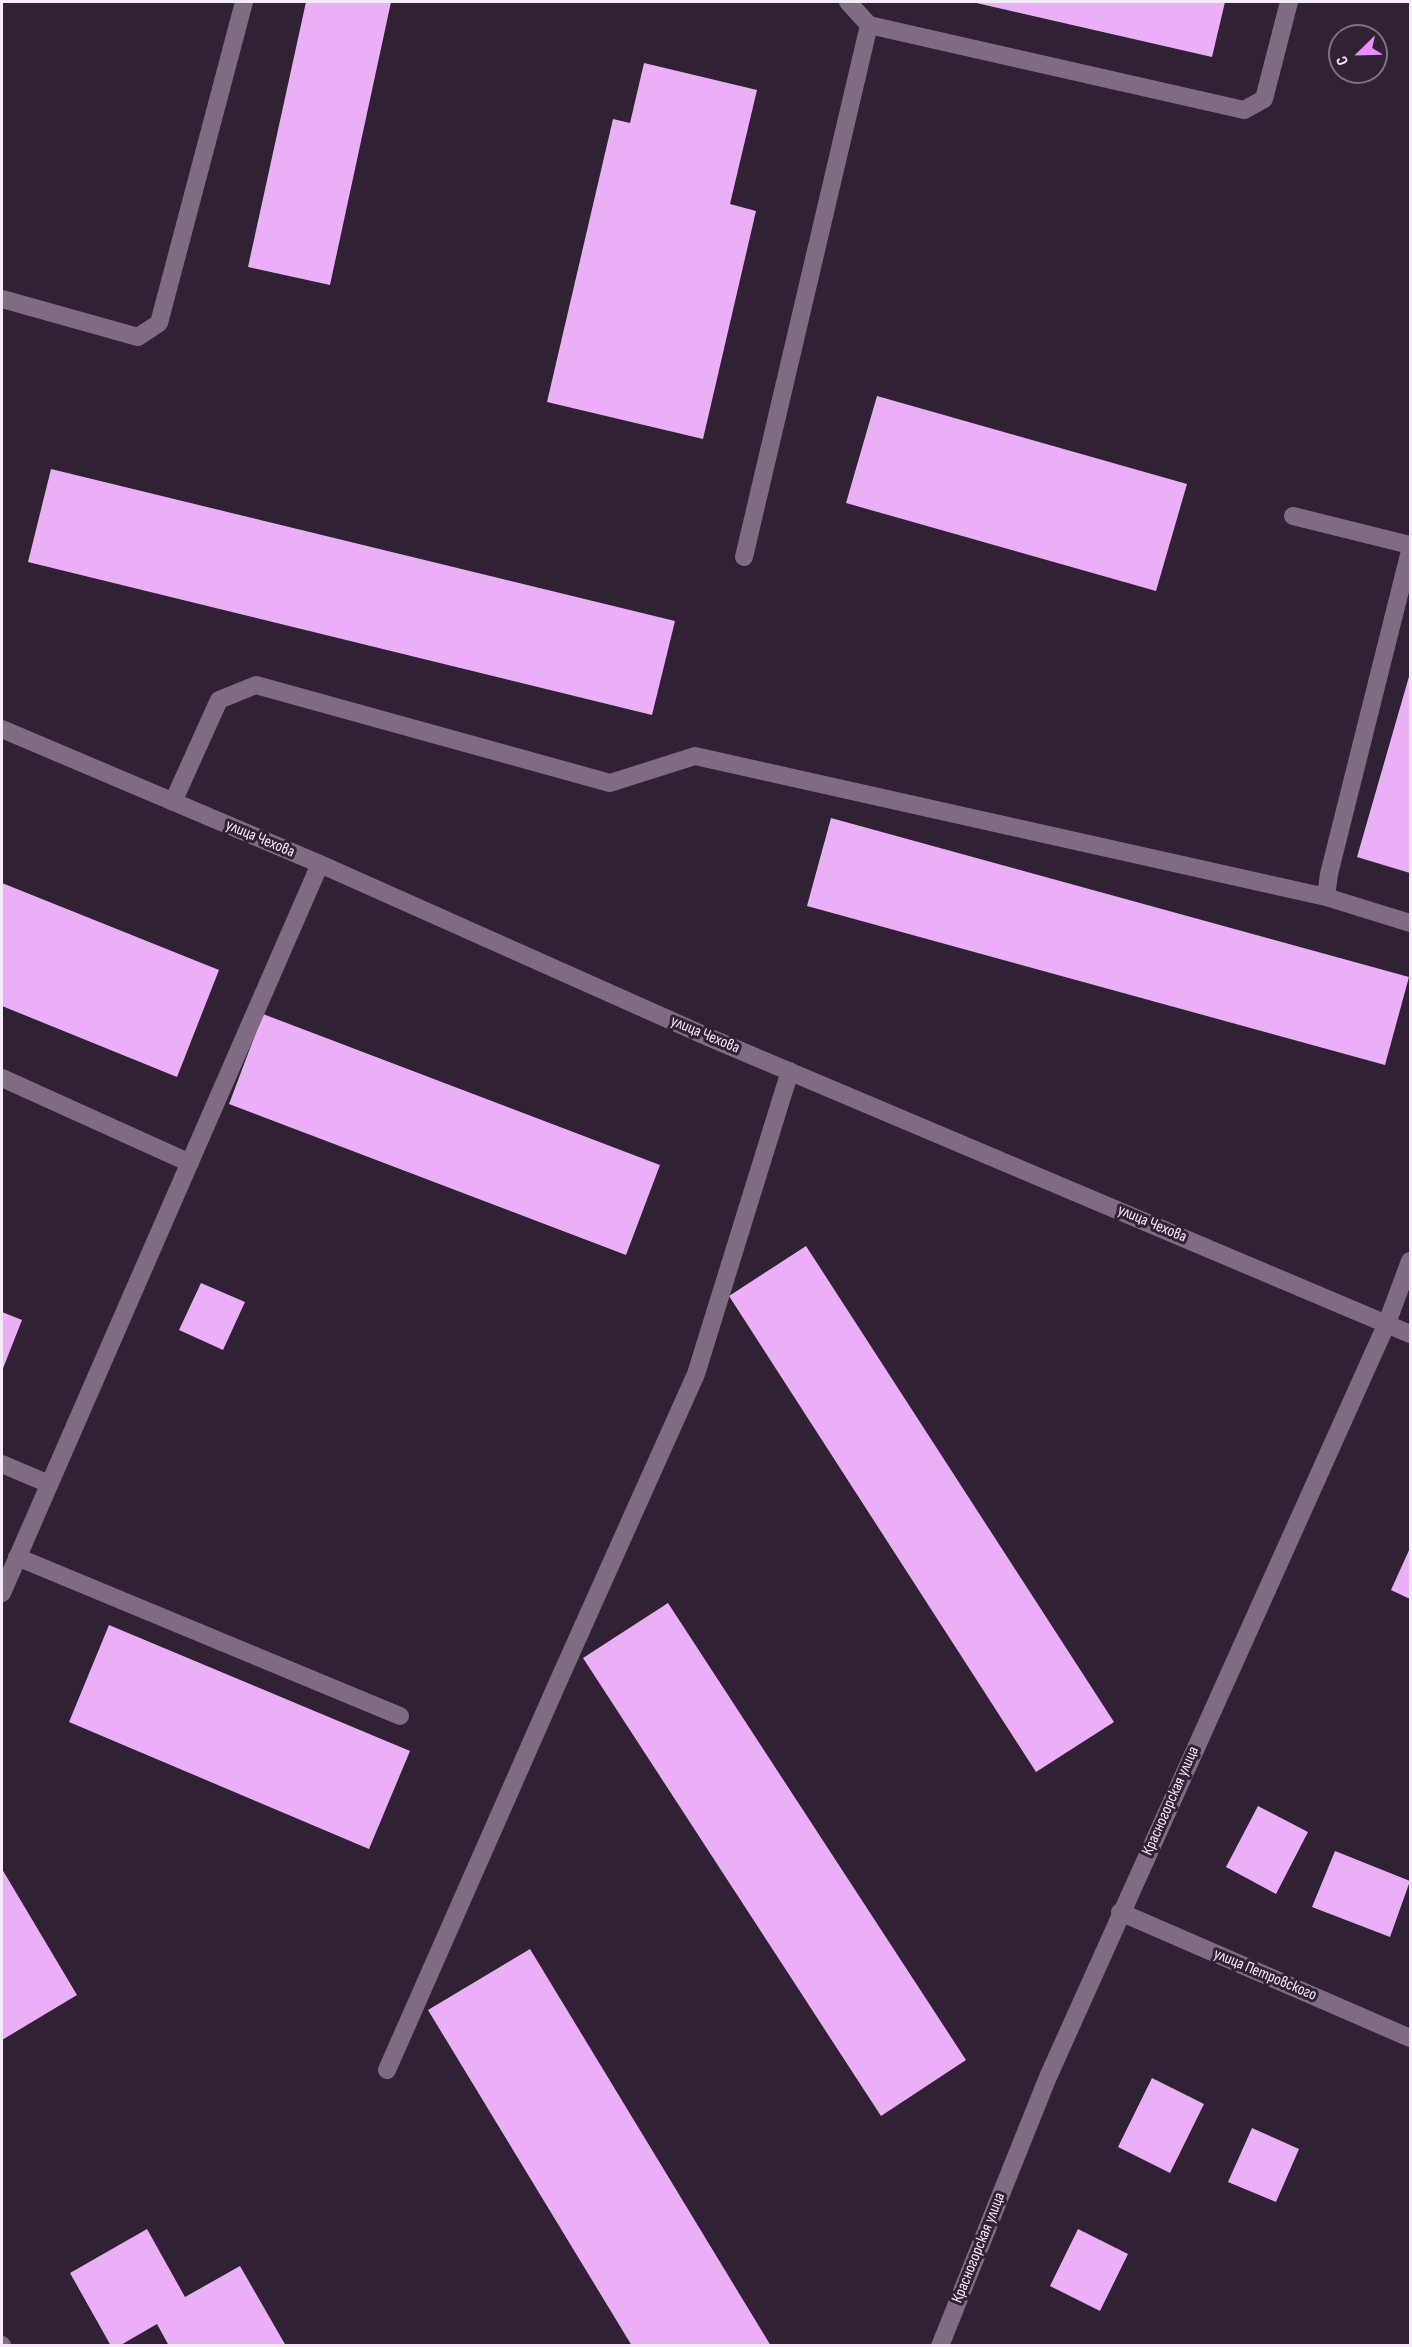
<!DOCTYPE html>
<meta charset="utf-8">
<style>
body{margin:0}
#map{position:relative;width:1412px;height:2347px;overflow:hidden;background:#312135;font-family:"Sofia Sans Condensed",sans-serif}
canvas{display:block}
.frame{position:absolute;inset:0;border:3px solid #f5eaf7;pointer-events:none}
.north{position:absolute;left:1328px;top:24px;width:60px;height:60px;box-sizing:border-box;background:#312135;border:2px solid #7f7183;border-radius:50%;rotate:247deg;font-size:16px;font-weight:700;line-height:24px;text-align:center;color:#f5eaf7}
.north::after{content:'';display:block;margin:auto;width:21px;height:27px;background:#ea8dfd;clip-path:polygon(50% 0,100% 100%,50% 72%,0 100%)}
</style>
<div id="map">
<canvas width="1412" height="2347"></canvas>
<div class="frame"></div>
<div class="north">С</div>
</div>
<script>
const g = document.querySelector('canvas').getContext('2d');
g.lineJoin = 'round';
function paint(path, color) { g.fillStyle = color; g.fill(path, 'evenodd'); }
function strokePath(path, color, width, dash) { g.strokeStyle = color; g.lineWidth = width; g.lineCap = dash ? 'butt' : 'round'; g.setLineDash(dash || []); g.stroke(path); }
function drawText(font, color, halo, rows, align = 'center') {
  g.font = font + ' "Sofia Sans Condensed",sans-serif'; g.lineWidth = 6; g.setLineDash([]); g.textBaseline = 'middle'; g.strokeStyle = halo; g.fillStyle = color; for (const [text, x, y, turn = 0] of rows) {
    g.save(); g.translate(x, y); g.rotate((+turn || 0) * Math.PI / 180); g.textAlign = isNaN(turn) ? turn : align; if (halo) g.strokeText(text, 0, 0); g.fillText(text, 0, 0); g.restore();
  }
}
const building = new Path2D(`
 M306,2h85l-61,283 -82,-18z
 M972,2h253l-13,55z
 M644,63l113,27 -27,114 26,7 -53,228 -156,-37 66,-283 17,4z
 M877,396l310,88 -31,107 -310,-88z
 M51,469l624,152 -23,94 -624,-153z
 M1410,673v200l-53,-16z
 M831,818l578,159 -24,88 -578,-159z
 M2,883l217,87 -42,107 -175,-71z
 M263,1014l397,151 -34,90 -397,-151z
 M806,1246l308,476 -78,50 -307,-476z
 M201,1283l44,19 -22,48 -44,-20z
 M2,1312l20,8 -20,51z
 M1410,1548v51l-19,-9z
 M668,1603l298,457 -85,56 -298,-458z
 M109,1625l301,126 -41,98 -300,-127z
 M1258,1806l50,26 -32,62 -50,-27z
 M1335,1851l75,30 -20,56 -78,-30z
 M2,1869l75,126 -75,45z
 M530,1949l241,397h-139l-204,-336z
 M1152,2078l52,26 -34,69 -52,-26z
 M1252,2128l47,21 -23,53 -48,-20z
 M147,2229l38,68 55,-31 46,80h-117l-12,-22 -38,22h-8l-41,-73z
 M1078,2229l50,25 -28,57 -50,-25z`);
const minor = new Path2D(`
 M848,2l21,23 375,85 20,-11 25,-97
 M2,299l136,38 21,-14 85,-321
 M1293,516l117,29
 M1410,551l-81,323 -3,23 84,26
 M744,557l125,-532
 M2,729l318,135 388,173 702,297
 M173,802l46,-102 37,-15 354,98 85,-27 631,141
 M2,1078l188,85
 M2,1464l47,20
 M17,1557l383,159
 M2,1593l318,-729
 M1120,1912l290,126
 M387,2070l171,-388 138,-308 94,-303
 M2,2345v1
 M940,2346l108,-269 339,-754 23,-62`);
const streetNames = [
 ["улица Чехова",260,839,23],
 ["улица Чехова",705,1035,23],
 ["улица Чехова",1152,1224,23],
 ["Красногорская улица",1171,1801,-66],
 ["улица Петровского",1265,1975,23],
 ["Красногорская улица",979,2248,-68]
];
paint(building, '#eaaff6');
strokePath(minor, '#7f6b82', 18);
drawText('16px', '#f5eaf7', '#312135', streetNames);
</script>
